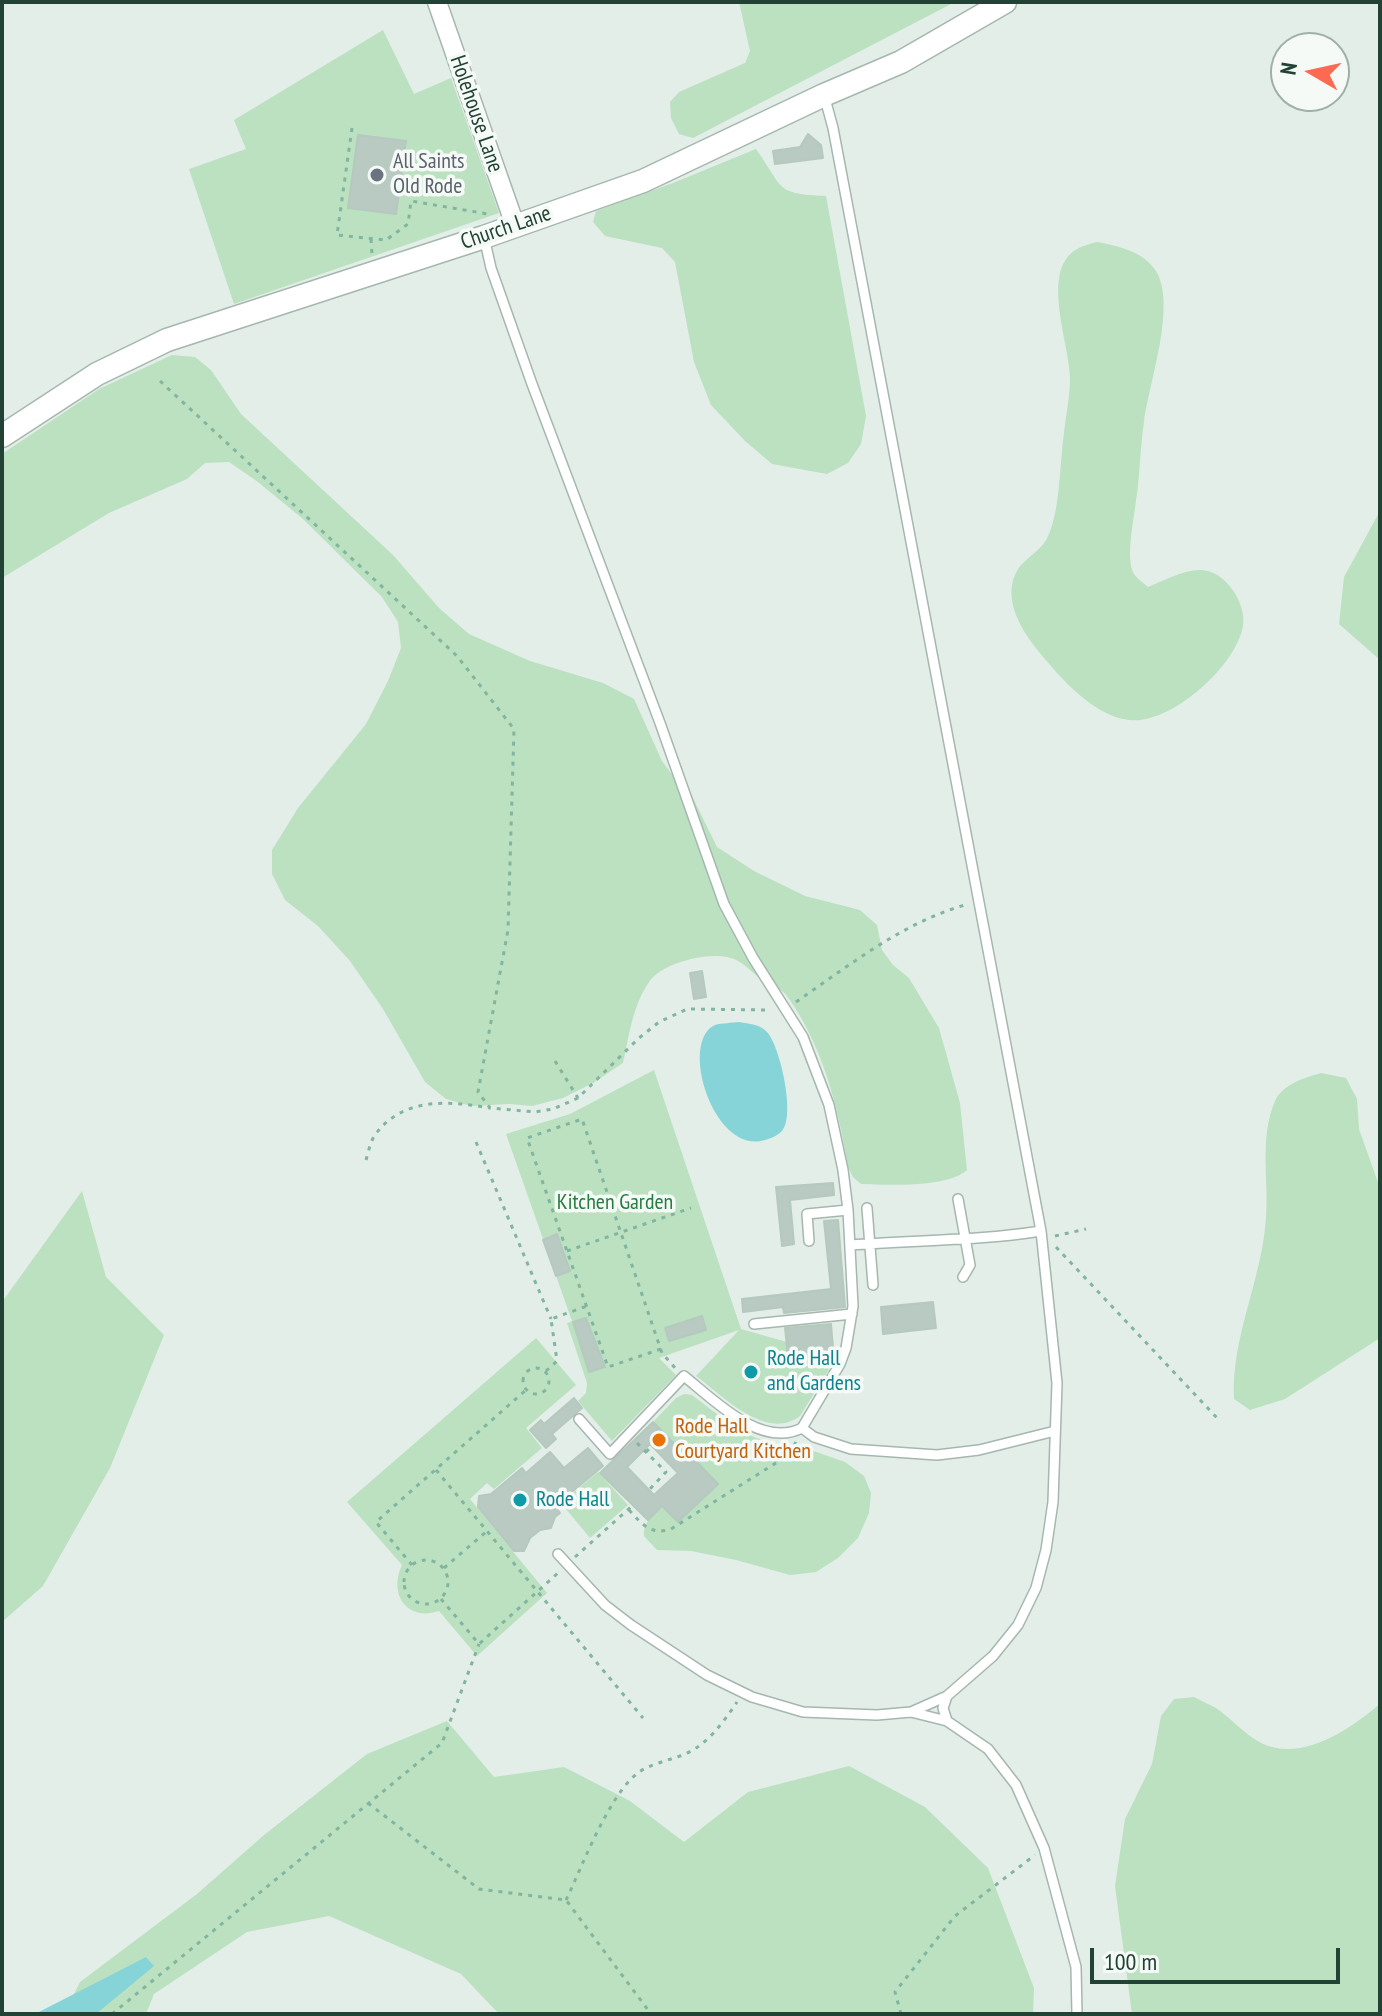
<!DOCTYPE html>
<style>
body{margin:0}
#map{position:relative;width:1382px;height:2016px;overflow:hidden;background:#e3eee8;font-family:"PT Sans Narrow",sans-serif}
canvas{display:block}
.frame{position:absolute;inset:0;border:4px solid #214235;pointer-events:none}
.north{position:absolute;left:1270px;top:32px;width:80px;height:80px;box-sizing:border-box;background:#f5faf7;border:2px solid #a0b0a9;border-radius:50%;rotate:279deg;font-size:22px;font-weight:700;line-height:32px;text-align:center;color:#214235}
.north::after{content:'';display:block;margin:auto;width:28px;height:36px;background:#fe6952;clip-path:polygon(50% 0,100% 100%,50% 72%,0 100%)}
.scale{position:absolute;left:1090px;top:1948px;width:250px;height:36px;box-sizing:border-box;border:4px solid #214235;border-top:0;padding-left:10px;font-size:24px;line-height:28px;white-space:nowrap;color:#214235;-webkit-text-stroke:6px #f5faf7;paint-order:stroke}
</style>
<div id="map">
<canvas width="1382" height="2016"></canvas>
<div class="frame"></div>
<div class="north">N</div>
<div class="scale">100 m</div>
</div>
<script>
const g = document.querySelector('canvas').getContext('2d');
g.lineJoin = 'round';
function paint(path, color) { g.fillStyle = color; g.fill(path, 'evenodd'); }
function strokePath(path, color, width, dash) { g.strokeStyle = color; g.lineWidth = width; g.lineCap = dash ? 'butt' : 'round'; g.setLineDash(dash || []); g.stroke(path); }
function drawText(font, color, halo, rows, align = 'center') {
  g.font = font + ' "PT Sans Narrow",sans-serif'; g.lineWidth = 7; g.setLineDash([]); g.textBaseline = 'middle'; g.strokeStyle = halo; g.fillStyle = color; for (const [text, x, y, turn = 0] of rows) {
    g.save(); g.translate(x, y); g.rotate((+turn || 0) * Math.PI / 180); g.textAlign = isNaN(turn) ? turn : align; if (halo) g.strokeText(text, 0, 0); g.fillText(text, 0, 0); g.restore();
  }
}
const green = new Path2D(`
 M739,2h216l-262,136 -14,-4 -8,-16 -1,-16 9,-10 66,-29 5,-12z
 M383,30l31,64 37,-16 48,135 -265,91 -45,-135 57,-20 -12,-29z
 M756,149c28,39 18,45 70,47l40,220 -5,28 -13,19 -21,11 -55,-10 -27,-23 -34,-36 -17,-43 -19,-100 -13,-14 -57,-12 -12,-14 3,-11 77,-28z
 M1097,242c21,4 46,9 59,29 21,34 -7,112 -12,151 -4,26 -4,53 -8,79 -2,18 -11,58 -2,73 3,5 10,9 14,13 15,-6 35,-17 52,-17 24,-1 47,33 43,56 -7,40 -72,99 -114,94 -38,-4 -75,-49 -97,-77 -16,-22 -31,-53 -11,-78 10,-11 22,-16 28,-31 11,-25 11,-73 15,-101 2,-18 6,-37 6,-55 0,-33 -29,-104 4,-127 6,-5 16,-7 23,-9z
 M172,355l23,2 16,13 30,44 152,141 46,53 30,26 61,27 73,22 31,16 28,62 14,19 15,14 26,53 37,24 51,25 55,14 17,15 5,25 11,15 16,13 30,50 21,75 7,67c-20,18 -79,15 -106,14l-8,-7 -5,-10c-10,-60 -25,-121 -61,-171 -6,-8 -17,-11 -25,-16 -8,-6 -15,-14 -24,-19 -21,-13 -76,1 -89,21 -16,23 -20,54 -26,81l-30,20 -30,15 -31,8 -23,-2 -38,2 -25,-7 -21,-17 -42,-73 -33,-48 -32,-35 -33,-26 -13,-26v-24l26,-42 68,-84 22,-43 13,-33 -3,-26 -16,-25 -79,-78 -45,-37 -29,-20 -24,1 -18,16 -78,34 -107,65v-124l97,-65z
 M1380,511v149l-41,-36 5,-47z
 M654,1070l87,259 46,13 3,22 45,-4 -35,56c-34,26 -78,-21 -104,-40l43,-46 -80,28 17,17 -64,66 -34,-40 8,-8 1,-10 -20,-60 5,-2 -66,-187 64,-20z
 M1321,1073l25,5 11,21 2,30 21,59v150l-95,61 -35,11 -16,-11c-3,-62 28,-119 32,-181 3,-39 -7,-79 9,-117 8,-17 29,-23 46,-28z
 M82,1191l24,86 58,58 -54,133 -67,118 -41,36v-320z
 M536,1338l40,47 -50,43 16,20 -48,41 -7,-6 -17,16 77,94 -70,63 -38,-45c-32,11 -51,-17 -37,-46l-55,-63z
 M684,1394l8,1 47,36 48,19 18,-2 40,14 19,14 7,17 -2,20 -11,25 -20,20 -22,14 -26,3 -54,-15 -45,-9 -34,-1 -13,-14c-1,-14 9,-21 18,-30l16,16 40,-38 -27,-28 -3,2 -35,-36 23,-24z
 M598,1472l30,33 -38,33 -29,-35z
 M1194,1697c7,4 15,7 22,11 16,11 28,26 45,35 41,20 89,-14 119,-39v310h-248l-17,-128 10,-67 27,-55 9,-48 13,-17z
 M447,1721l47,56 70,-10 66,34 54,41 64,-50 101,-26 76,41 63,61 46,120 -1,26h-534l-38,-40 -132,-58 -82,16 -93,62 -8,20h-82l16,-32 117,-88 67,-59 103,-81z`);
const water = new Path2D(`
 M739,1022c11,2 20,2 28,10 13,14 29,84 15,99 -6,6 -13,8 -21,10 -49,9 -82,-100 -46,-116 7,-2 17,-2 24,-3z
 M146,1957l8,9 -58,48h-61z`);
const building = new Path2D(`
 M808,134l13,11 2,13 -48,6 -2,-13 27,-4z
 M358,135l48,6 -10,73 -48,-6z
 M702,971l4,26 -12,2 -4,-26z
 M833,1183l1,12 -44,5 4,44 -12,2 -6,-59z
 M838,1220l7,87 -61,6 -1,-6 -40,5 -1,-13 89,-10 -7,-68z
 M557,1234l13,37 -14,5 -13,-36z
 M933,1302l3,26 -53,6 -2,-27z
 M702,1316l4,14 -37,11 -4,-13z
 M586,1318l19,49 -16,5 -16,-50z
 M831,1324l3,36 -45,5 -4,-37z
 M574,1398l8,10 -30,26 4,5 -10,9 -16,-18 11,-10 3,4z
 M653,1422l35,36 2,-3 28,29 -40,38 -16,-16 -14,14 -48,-47zM650,1444l28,29 -24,22 -27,-28z
 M588,1448l15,18 -48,40 5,7 -5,4 -4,11 -11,2 -10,8 -6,13h-10l-36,-44 1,-11 12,-2 31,-26 4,5 24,-21 14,16z`);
const path = new Path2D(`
 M352,128l-15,107 49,5 22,-16 3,-23 77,13
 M371,239l1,16
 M160,381l297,275 57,73 -6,201 -30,162 12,16 45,4 18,-3 25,-11 61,-60 20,-16 28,-13 84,1
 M796,1002c54,-37 106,-79 169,-97
 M555,1061l23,37
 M476,1142l75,177
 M366,1160c3,-10 5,-22 12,-29 28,-34 73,-30 112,-23
 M1055,1236l31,-7
 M1056,1247l162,172
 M567,1251l124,-43
 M661,1349l-53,18 -81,-229 55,-19 80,234 13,15
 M523 1381a13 13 0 1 1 26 0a13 13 0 1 1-26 0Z
 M546,1371l11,-10 -6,-42 36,-13
 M637,1443l29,29 -17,18
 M646,1452l6,-6
 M436,1470l207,248
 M629,1510c13,14 22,26 42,19l108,-68 11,-9 6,-10
 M575,1557l57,-51
 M404 1582a22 22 0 1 1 44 0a22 22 0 1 1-44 0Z
 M412,1565l-36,-43 150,-132
 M444,1568l43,-37
 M441,1599l38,45 79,-71
 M368,1803l111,86 87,11 85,114
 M566,1900c17,-35 43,-106 73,-128 12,-8 27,-11 41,-16 26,-9 42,-32 57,-54
 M112,2014l330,-271 37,-99
 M901,2014l-6,-22 60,-76 80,-61`);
const service = new Path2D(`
 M484,237l7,31 41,116 128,339 64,181 29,54 50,79 26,68 14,65 5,40 5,96 -7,42 -6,16 -38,64c-41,21 -88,-28 -118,-52l-74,78 -31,-35
 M958,1199l12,66 -7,12
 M867,1208l6,77
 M809,1241l-2,-27 41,-4
 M851,1245c63,-5 127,-4 190,-14
 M754,1324l98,-10
 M802,1428l12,9 37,12 86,6 42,-5 76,-19
 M558,1554l47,51 26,20 76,50 45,22 51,15 74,3 34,-3 36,-16 46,-40 25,-31 18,-37 10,-38 7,-48 4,-119 -16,-152 -208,-1103 -9,-33
 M947,1696l-4,12 4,13 41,28 28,36 28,63 32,119 1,47
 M911,1712l36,9`);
const minor = new Path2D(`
 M437,2l78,223`);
const tertiary = new Path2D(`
 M2,436l95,-62 70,-34 317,-103 159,-56 181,-86 77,-33 104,-60`);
const markers = [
 [377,175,8,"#6b7280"],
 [751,1372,8,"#0f9aa8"],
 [659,1440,8,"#e8710a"],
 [520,1500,8,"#0f9aa8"]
];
const streetNames = [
 ["Holehouse Lane",476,114,71],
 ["Church Lane",506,228,-19]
];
const worshipNames = [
 ["All Saints",393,162],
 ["Old Rode",393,187]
];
const parkNames = [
 ["Kitchen Garden",615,1203]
];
const cultureNames = [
 ["Rode Hall",767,1359],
 ["and Gardens",767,1384],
 ["Rode Hall",536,1500]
];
const foodNames = [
 ["Rode Hall",675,1427],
 ["Courtyard Kitchen",675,1452]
];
paint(green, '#bbe1c1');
paint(water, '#87d4d8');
paint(building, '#b8cac1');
strokePath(building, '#b5c9be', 2);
strokePath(service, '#a5b7af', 12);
strokePath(minor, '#a5b7af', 21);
strokePath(tertiary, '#a5b7af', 25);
strokePath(path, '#81b59f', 3, [4, 6]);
strokePath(service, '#fff', 9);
strokePath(minor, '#fff', 18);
strokePath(tertiary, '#fff', 22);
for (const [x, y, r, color] of markers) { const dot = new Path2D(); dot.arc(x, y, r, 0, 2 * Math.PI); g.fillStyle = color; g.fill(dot); strokePath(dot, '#f5faf7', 3); }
drawText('22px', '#214235', '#f5faf7', streetNames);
drawText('22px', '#5b616d', '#f5faf7', worshipNames, 'left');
drawText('22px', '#277d3f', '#f5faf7', parkNames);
drawText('22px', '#0d838f', '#f5faf7', cultureNames, 'left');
drawText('22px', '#c56008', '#f5faf7', foodNames, 'left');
</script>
